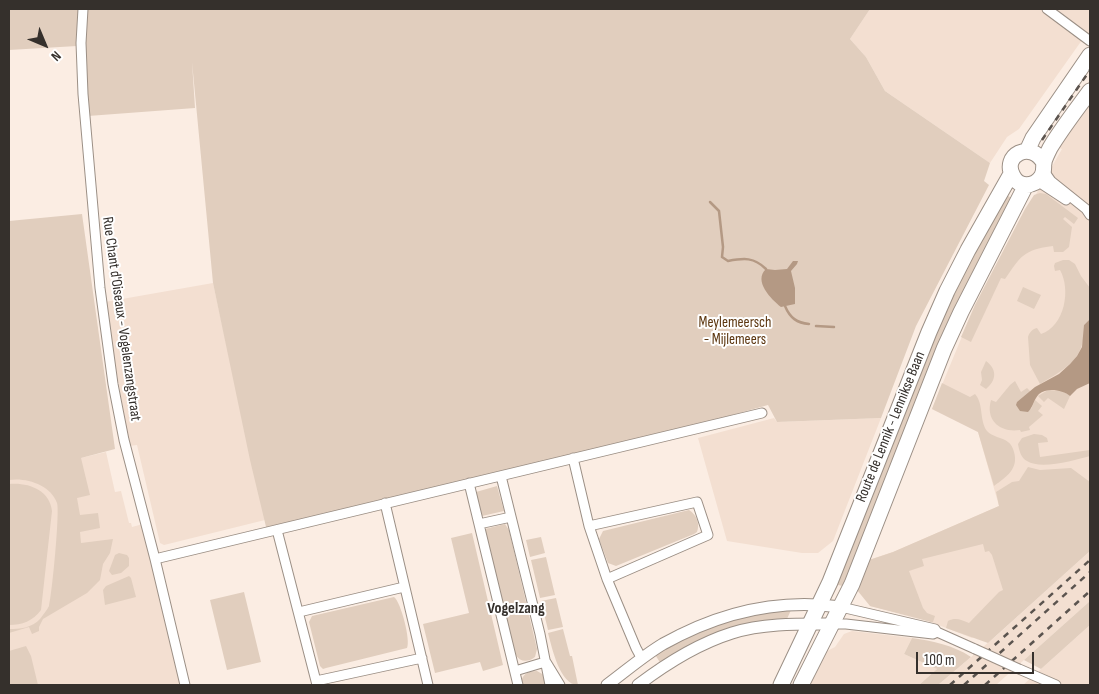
<!DOCTYPE html>
<style>
body{margin:0}
#map{position:relative;width:1099px;height:694px;overflow:hidden;background:#fbede3;font-family:"Sofia Sans Condensed",sans-serif}
canvas{display:block}
.frame{position:absolute;inset:0;border:10px solid #35302c;pointer-events:none}
.north{position:absolute;left:20px;top:20px;width:50px;height:50px;-webkit-text-stroke:4px #fff;paint-order:stroke;rotate:135deg;font-size:14px;font-weight:700;line-height:20px;text-align:center;color:#35302c}
.north::after{content:'';display:block;margin:auto;width:18px;height:22px;background:#35302c;clip-path:polygon(50% 0,100% 100%,50% 72%,0 100%)}
.scale{position:absolute;left:916px;top:652px;width:118px;height:22px;box-sizing:border-box;border:2px solid #35302c;border-top:0;padding-left:6px;font-size:15px;line-height:18px;white-space:nowrap;color:#35302c;-webkit-text-stroke:4px #fff;paint-order:stroke}
</style>
<div id="map">
<canvas width="1099" height="694"></canvas>
<div class="frame"></div>
<div class="north">N</div>
<div class="scale">100 m</div>
</div>
<script>
const g = document.querySelector('canvas').getContext('2d');
g.lineJoin = 'round';
function paint(path, color) { g.fillStyle = color; g.fill(path, 'evenodd'); }
function strokePath(path, color, width, dash) { g.strokeStyle = color; g.lineWidth = width; g.lineCap = dash ? 'butt' : 'round'; g.setLineDash(dash || []); g.stroke(path); }
function drawText(font, color, halo, rows, align = 'center') {
  g.font = font + ' "Sofia Sans Condensed",sans-serif'; g.lineWidth = 4; g.setLineDash([]); g.textBaseline = 'middle'; g.strokeStyle = halo; g.fillStyle = color; for (const [text, x, y, turn = 0] of rows) {
    g.save(); g.translate(x, y); g.rotate((+turn || 0) * Math.PI / 180); g.textAlign = isNaN(turn) ? turn : align; if (halo) g.strokeText(text, 0, 0); g.fillText(text, 0, 0); g.restore();
  }
}
const built = new Path2D(`
 M870,9h220v25l-3,-1 -68,96 -12,8 -17,26 -105,-72 -19,-34 -16,-18z
 M1090,85v438l-118,115 -49,-19 -53,-13 -1,-46 24,-8 106,-46 -21,-74 -46,-23 43,-104 46,-88 3,-2 38,-66 -12,-5z
 M213,283l52,237 -101,25 -4,-2 -23,-98 -8,1 -24,-144z
 M774,418l3,4 104,-4 -48,123 -15,12h-16l-75,-12 -29,-103z
 M106,452l9,40 6,-1 8,32h2l1,4 11,-3 38,161h-172v-210z
 M1090,551v50l-94,84h-58l58,-49z
 M1090,625v60h-67l18,-16z
 M852,631l60,7 -8,16 33,15 -18,16h-110l18,-34 8,-4 9,-13z`);
const green = new Path2D(`
 M9,9h861l-20,30 16,18 19,34 105,72 -6,18 5,4 -73,141 -35,92 -104,4 -9,-17 -90,25 -411,101 -17,-71 -37,-177 -21,-221 3,46 -107,8 -11,-70 -68,4z
 M1003,193l12,7 -168,387 -13,-3 93,-236z
 M1040,193l6,1 32,24 -4,6 -9,-7 -2,2 9,8 -3,20 -6,5h-9l-1,-6c-30,4 -32,10 -48,33l-4,-1 -30,64 -10,-5 14,-32 50,-96 9,-14z
 M82,214l33,235 -34,9 9,37 -13,3 3,17 18,-2 2,15 -20,4 1,11 32,-4 -3,14 -7,11 -3,16 -13,13 -44,26 -4,8v4l-7,3 -3,-7 -20,6v-4c11,0 23,-1 31,-10 3,-4 7,-9 9,-13 3,-11 11,-95 8,-103 -6,-18 -31,-26 -48,-23v-259z
 M1063,260h6l6,4 6,12 9,12v31l-6,6c2,34 -19,44 -44,59l-10,-19 -2,-28c1,-4 4,-8 9,-9l4,6c24,-8 30,-45 19,-64l-5,1 -1,-5 1,-3z
 M1023,287l18,8 -7,14 -17,-8z
 M986,361c11,8 11,19 0,28l-6,-4 2,-5 -1,-8z
 M1015,381l6,11 6,-4 4,4 -7,6 7,11 4,-9 7,6 -4,5 5,4 -14,12 1,3 -9,2 -1,-2c-19,3 -35,-9 -29,-30l5,2 14,-17z
 M942,383l28,14 5,-3c9,10 4,26 12,37 5,6 15,6 21,11 3,2 5,6 6,10 5,17 -8,25 -20,34l-16,-54 -46,-23z
 M1048,390l15,1 7,5 -6,13 -16,-11 -4,4 -6,-6z
 M1034,434l8,1 5,3 1,4 -10,1 2,14 50,-7v6c-15,4 -49,14 -63,5 -6,-3 -8,-11 -9,-17l4,-6z
 M1028,467l12,3 31,-2 19,14v69l-102,92 -42,-15 2,-7c8,-4 13,-1 21,2l30,-31 4,-2 -11,-35 -3,-4 -4,1 -2,-8 -61,15 2,7 -15,5 14,37 4,5 8,3 -2,6h-2l-61,-16 -13,-16 12,-30 24,-8 106,-46 -3,-14 16,-10 7,-1z
 M9,484c19,-2 41,6 43,27l-11,99c-8,11 -19,15 -32,15z
 M497,486l7,25 -22,5 -6,-24z
 M689,510c8,5 11,14 8,22l-3,2 -78,32 -8,-3 -9,-24 4,-8z
 M505,524l4,6 28,119 -2,8c-8,6 -15,5 -20,-3l-30,-125z
 M472,533l31,132 -20,6 -3,-9 -45,11 -12,-49 46,-11 -18,-75z
 M541,537l4,16 -15,4 -4,-17z
 M119,553l8,2 2,3v8l-8,7 -9,2 -3,-4 6,-16z
 M546,557l9,38 -15,3 -9,-38z
 M129,576l2,2 5,19 -31,8 -2,-15 3,-4z
 M244,592l17,70 -34,8 -17,-70z
 M394,597c7,5 17,44 13,51l-81,20 -3,1 -3,-3 -11,-44 3,-6z
 M556,598l7,29 -15,3 -7,-29z
 M1090,601v24l-49,44 -17,-9z
 M792,608l-6,13 -24,3 -101,40 -7,-11 8,-5 76,-32z
 M563,629l7,27h2l6,29c-18,0 -26,-37 -30,-52z
 M912,638c21,3 41,7 59,19l-33,28h-19l18,-16 -33,-15z
 M26,646l5,10 7,29h-29v-34z
 M537,671l7,4 3,10h-26c0,-10 6,-14 16,-14z`);
const water = new Path2D(`
 M793,261h5l-1,3 -6,7 4,17v16l-14,3c-10,-8 -28,-26 -15,-38l9,1 12,-1z
 M1090,319v64l-13,6 -7,7c-7,-6 -23,-9 -31,-2 -5,5 -6,13 -11,18l-8,-1 -4,-6 1,-3 18,-15 24,-13 11,-10 7,-8 5,-9 2,-22z`);
const stream = new Path2D(`
 M710,202l9,9 4,36 -1,10 6,4c16,-3 26,-4 38,8
 M785,306c5,12 12,17 24,18
 M816,326l18,1`);
const minor = new Path2D(`
 M83,9l-2,34 2,51 17,194 13,96 11,56 31,119 30,126
 M1047,9l43,32
 M1044,171l7,10 35,28 4,6
 M1037,181l29,19
 M573,458l16,68 18,53 29,69 6,11
 M501,476l39,158 10,51
 M469,483l49,202
 M385,503l43,182
 M479,524l32,-7
 M589,526l108,-24 11,33 -101,44
 M277,530l40,155
 M155,559l607,-146
 M841,607l94,22 2,3 38,17
 M299,612l105,-25
 M833,624h13l87,10 4,-2
 M546,662l14,23
 M1019,669l37,16
 M515,671l30,-9
 M316,681l106,-23`);
const tertiary = new Path2D(`
 M607,685c19,-14 36,-29 56,-41 55,-31 115,-46 178,-37
 M638,685c29,-22 59,-41 94,-52 32,-10 68,-9 101,-9`);
const primary = new Path2D(`
 M1027,151l6,-13 57,-83
 M1044,163c-13,-24 -43,-7 -31,13 6,12 21,11 28,1 4,-5 2,-10 3,-15 1,-4 4,-10 6,-14 12,-20 27,-39 40,-57
 M781,685l49,-103 99,-250 18,-41 21,-41 43,-76
 M801,685l51,-101 92,-235 17,-37 65,-127`);
const rail = new Path2D(`
 M1042,140l48,-70
 M950,685l140,-125
 M964,685l126,-113
 M985,685l105,-94`);
const minorBridge = new Path2D(`
 M975,649l44,20`);
const streetNames = [
 ["Rue Chant d'Oiseaux - Vogelenzangstraat",121,319,82],
 ["Route de Lennik - Lennikse Baan",891,427,-68]
];
const parkNames = [
 ["Meylemeersch",735,323],
 ["- Mijlemeers",735,340]
];
const neighbourhoodNames = [
 ["Vogelzang",516,609]
];
paint(built, '#f3dfd1');
paint(green, '#e1cebe');
paint(water, '#b49984');
strokePath(stream, '#b49984', 2.5);
strokePath(minor, '#9b8f85', 11);
strokePath(tertiary, '#9b8f85', 13);
strokePath(primary, '#9b8f85', 17);
strokePath(minor, '#fff', 9);
strokePath(tertiary, '#fff', 11);
strokePath(primary, '#fff', 15);
strokePath(rail, '#5b544f', 2.5, [6, 6]);
strokePath(minorBridge, '#9b8f85', 11, []);
strokePath(minorBridge, '#fff', 9);
drawText('15px', '#35302c', '#fff', streetNames);
drawText('15px', '#5b350e', '#fff', parkNames);
drawText('bold 16px', '#35302c', '#fff', neighbourhoodNames);
</script>
